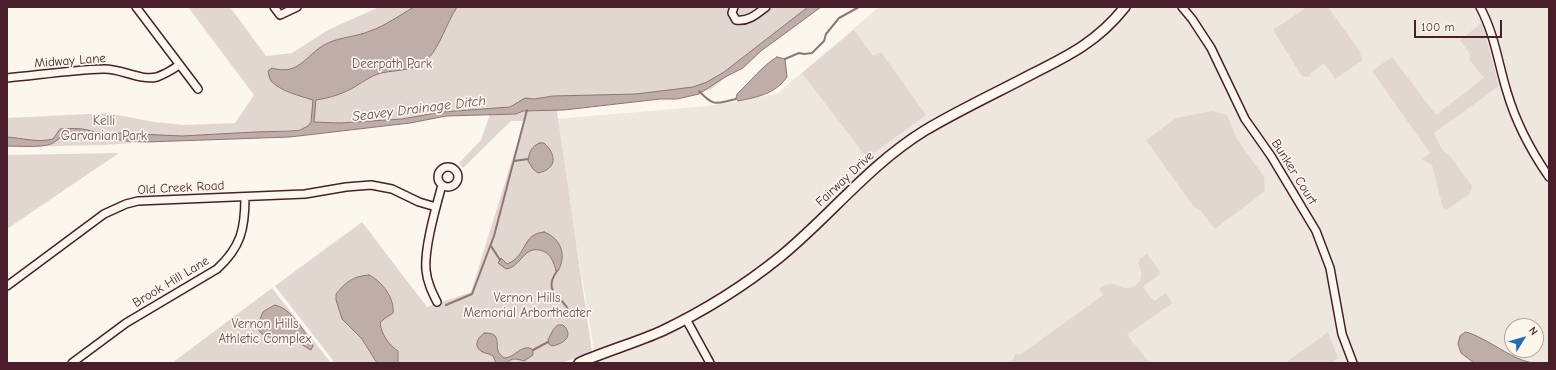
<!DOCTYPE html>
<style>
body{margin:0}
#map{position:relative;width:1556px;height:370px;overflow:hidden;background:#fbf7ec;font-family:"Comic Neue",sans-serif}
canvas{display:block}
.frame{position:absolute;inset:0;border:8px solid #4a1f2b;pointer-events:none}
.north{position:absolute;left:1504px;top:318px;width:40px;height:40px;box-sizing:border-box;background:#fbf7ec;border:1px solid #b4a19f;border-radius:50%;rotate:53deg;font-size:11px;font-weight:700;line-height:16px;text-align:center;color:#4a1f2b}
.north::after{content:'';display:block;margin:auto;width:14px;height:18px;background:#1f6fb2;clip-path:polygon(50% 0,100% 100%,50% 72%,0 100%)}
.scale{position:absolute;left:1414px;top:20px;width:88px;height:18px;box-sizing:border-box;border:2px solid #4a1f2b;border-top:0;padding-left:5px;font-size:12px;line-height:14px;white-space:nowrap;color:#4a1f2b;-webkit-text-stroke:3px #fbf7ec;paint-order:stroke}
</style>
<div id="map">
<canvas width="1556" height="370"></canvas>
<div class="frame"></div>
<div class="north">N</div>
<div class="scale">100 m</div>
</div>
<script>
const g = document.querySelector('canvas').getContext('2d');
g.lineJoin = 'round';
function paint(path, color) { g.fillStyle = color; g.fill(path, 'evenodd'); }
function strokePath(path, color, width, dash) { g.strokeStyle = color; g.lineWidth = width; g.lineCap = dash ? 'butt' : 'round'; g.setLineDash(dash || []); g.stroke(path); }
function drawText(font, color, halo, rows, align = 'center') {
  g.font = font + ' "Comic Neue",sans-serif'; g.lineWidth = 3.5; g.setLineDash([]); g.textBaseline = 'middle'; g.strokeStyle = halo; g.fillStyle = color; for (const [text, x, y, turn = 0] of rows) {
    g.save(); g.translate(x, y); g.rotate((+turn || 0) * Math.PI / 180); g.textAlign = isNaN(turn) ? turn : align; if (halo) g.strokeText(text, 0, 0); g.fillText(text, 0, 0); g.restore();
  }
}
const built = new Path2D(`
 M879,7h670v356h-953l-40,-244 153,-13 68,-12zM1512,326h24v24h-24z`);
const green = new Path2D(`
 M188,7h42l36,49 26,-3 36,-23 51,-23h437l-106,83 -84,11 -70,4 36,247 -30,11h-227l-60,-77 87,-64 65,85 44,-15 53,-171h-13l-48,47 -4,-5 22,-23 10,-29 -266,25 -121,9 -97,2v-29l101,-5 46,9 30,3 51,-2 19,-28z
 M1307,7h21l33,46 -1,2 3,5 -28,19 -11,-16 -13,10 -1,3 -4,1 -4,-1 -29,-46z
 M1482,23l17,63 -65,47 9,18 7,5 22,30 -2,8 -24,16 -3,-2 -11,-43 -10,-6 8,-6 -58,-82 20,-14 44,58 48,-37 -15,-19 1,-5 -10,-14z
 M854,30l19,26 8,-4 45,63 -59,43 -65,-85z
 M1213,111l14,4 10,24 27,38 1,14 -50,38 -14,-18 -7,-4 -48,-67 30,-22z
 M119,153l-112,76v-74z
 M1147,254l14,19 -18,14 11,14 12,-8 6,10 -45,32 23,28h-139l5,-10 4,2 83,-60 -4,-6c3,-3 7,-5 11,-5 6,-1 10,4 15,4 10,1 18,-7 16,-16 0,-3 -2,-6 -3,-9l3,-5z
 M272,288l59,75h-159z
 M1328,332l10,26 -6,5h-47z`);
const water = new Path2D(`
 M414,7h43c-11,17 -16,38 -30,53 -13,11 -31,10 -46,13 -11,3 -21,11 -30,16 -12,6 -22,9 -35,11l-2,22 26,1 62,-4 40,-7 68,-5 15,-9 9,1 19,-3 83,-2 57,-7 14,-5 17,-10 84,-65h13l-60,44 -18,17 -18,9 -26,17 -22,5h-17l-96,11 -41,1 -7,3 -70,2 -36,7 -120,14 -143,5 -20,-1 -23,-4c-10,5 -24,-4 -34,-3 -8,0 -12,7 -19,10 -11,4 -32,2 -44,2v-9c15,1 31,6 46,2l7,-10c13,-1 23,-1 35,3l87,4 73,-4 34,-1 11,-1 8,-4 3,-4 2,-22c-13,-4 -33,-9 -42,-19 -2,-3 -2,-7 -3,-10l4,-3c28,8 33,-13 54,-24 13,-7 30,-7 44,-13 15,-5 30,-16 44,-24z
 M777,57l8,2 2,18c-12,17 -29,20 -49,24l-2,-3 1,-4c13,-12 26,-29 40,-37z
 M540,143h4c13,12 13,26 -6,30l-5,-4 -5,-8c1,-8 3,-15 12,-18z
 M544,232c17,6 23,23 14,39h-2c-2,-8 -5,-17 -13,-20 -20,-7 -21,16 -37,18l-8,-6 3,-5 6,6c21,-8 14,-30 37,-32z
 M369,275c13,6 26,24 24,38l-9,6 -4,4c2,12 8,21 18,28v12h-21l-15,-24 -20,-20 -6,-19v-6c10,-12 17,-18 33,-19z
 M275,305c16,3 30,27 38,41l-2,4c-6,-3 -13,-9 -19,-11 -14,-3 -30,3 -35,-13l6,-14z
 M558,325h5c12,11 0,19 -11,21l-3,-2 -1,-4 5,-10z
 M1466,332c22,6 47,29 68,31h-60l-13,-10 -3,-9 2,-8z
 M485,333c15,0 11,8 13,18 1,3 4,5 6,7 11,0 19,-16 29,-8v5l-9,6c-7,-2 -12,-4 -17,2h-11l-3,-7c-4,-3 -8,-2 -12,-5 -8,-5 -3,-15 4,-18z`);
const stream = new Path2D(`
 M785,59l14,-6 5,1 8,-1 12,-12 2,-7 13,-16 20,-11
 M699,91c16,17 17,12 37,8
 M514,161l14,-2
 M491,246l9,14
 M557,271c-17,24 10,25 13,45
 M446,305l26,-11 22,-58 33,-126
 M533,350l15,-8`);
const minor = new Path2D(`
 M136,7l62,82
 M274,7l6,8 17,-8
 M734,7l-2,6 4,7c12,2 21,-6 30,-13
 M1182,7l10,12 19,29 34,71 26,37 45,75 14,37 12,66 11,29
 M1480,7c15,28 18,56 27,85 9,31 24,59 42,85
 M7,78c32,-3 64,-8 96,-9 18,-1 36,12 54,8 8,-3 15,-7 22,-12
 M438 177a10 10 0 1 1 20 0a10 10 0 1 1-20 0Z
 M7,286l97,-72 22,-10 12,-3 167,-7 41,-7 25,-2 21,4 27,13 17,5
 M437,302c-5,-10 -10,-20 -11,-32 -2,-22 10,-63 16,-85
 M686,319l24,44
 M72,363l54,-40 91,-54c24,-22 28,-40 28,-72`);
const major = new Path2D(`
 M579,363c27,-12 56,-20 83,-32 42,-20 82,-45 118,-74 49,-40 89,-92 144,-126 35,-21 72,-38 108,-57 38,-19 66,-33 93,-67`);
const streetNames = [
 ["Midway Lane",70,61,-4],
 ["Bunker Court",1294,172,58],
 ["Fairway Drive",845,179,-43],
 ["Old Creek Road",181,188,-3],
 ["Brook Hill Lane",171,282,-31]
];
const parkNames = [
 ["Deerpath Park",392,64],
 ["Kelli",104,121],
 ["Garvanian Park",104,136],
 ["Vernon Hills",527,298],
 ["Memorial Arbortheater",527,313],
 ["Vernon Hills",265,324],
 ["Athletic Complex",265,339]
];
const waterNames = [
 ["Seavey Drainage Ditch",419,109,-7]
];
paint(built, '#eee7de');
paint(green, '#e2d7d0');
paint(water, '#bfadaa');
strokePath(water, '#907477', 1);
strokePath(stream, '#907477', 2);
strokePath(minor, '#4a1f2b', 10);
strokePath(major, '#4a1f2b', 12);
strokePath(minor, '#fbf7ec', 7);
strokePath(major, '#fbf7ec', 9);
drawText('13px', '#4a1f2b', '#fbf7ec', streetNames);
drawText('13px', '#704d54', '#fbf7ec', parkNames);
drawText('italic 14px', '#6d4a51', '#fbf7ec', waterNames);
</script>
